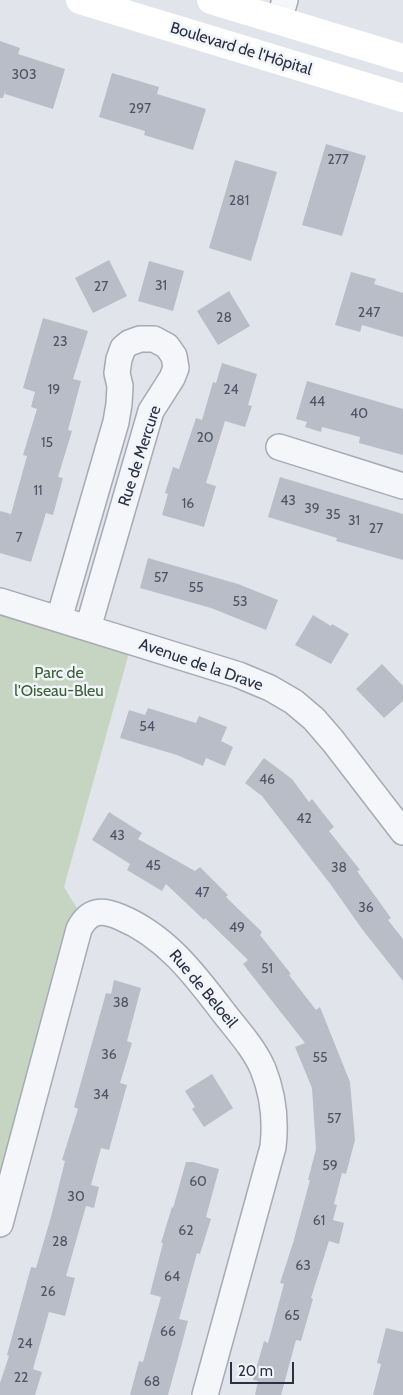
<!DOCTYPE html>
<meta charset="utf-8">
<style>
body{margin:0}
#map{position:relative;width:403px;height:1395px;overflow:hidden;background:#e2e4eb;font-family:Cabin,sans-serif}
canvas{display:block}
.scale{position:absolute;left:230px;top:1362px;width:64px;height:22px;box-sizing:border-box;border:2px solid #293043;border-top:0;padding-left:6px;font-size:15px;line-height:18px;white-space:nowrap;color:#293043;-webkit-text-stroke:4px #f1f4f8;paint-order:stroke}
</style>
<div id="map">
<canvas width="403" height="1395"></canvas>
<div class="scale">20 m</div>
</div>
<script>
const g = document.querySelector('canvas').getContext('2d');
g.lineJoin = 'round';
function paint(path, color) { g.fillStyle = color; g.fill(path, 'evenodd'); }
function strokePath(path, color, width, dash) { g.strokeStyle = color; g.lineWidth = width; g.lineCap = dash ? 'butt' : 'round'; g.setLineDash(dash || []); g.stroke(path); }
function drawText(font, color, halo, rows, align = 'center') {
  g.font = font + ' Cabin,sans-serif'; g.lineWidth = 5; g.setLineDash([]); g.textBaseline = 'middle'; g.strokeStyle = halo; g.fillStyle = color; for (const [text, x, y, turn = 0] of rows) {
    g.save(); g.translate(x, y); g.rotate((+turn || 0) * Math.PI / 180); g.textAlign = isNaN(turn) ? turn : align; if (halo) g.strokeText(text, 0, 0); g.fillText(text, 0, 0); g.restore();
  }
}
const green = new Path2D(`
 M0,601l132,41 -68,245 20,33 -84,304z`);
const building = new Path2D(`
 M0,41l20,7 -2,6 47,15 -12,40 -48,-15 1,-5 -3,9h-3z
 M112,73l47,14 -2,7 49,15 -13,41 -49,-15 1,-4 -46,-14z
 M326,144l40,12 -24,80 -40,-11z
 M235,160l42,12 -26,89 -42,-13z
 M109,260l18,36 -34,17 -18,-35z
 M149,261l35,10 -11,40 -35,-10z
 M351,272l25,7 -2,5 29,9v44l-41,-12 -2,7 -25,-7z
 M229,291l21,35 -32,19 -21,-34z
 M43,318l45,13 -15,48 8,2 -13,49 4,1 -14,46 5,1 -10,37 -7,-2 -15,49 -31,-9v-42l11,3 16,-58 -4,-1 14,-46 -6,-2 4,-15 -12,-4z
 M222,363l35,11 -9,31 4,1 -7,21 -20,-6 -19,62 10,3 -12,41 -42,-12 6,-21 -3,-1 8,-26 6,2 17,-51 6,2 11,-38 3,1z
 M307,381l96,28v46l-44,-12 1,-6 -38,-10 -1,5 -16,-5 2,-5 -11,-3z
 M280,477l123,37v46l-67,-19 1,-3 -69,-21z
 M148,558l90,26 40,16 -12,30 -55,-22 -71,-20z
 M313,615l18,11 1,-2 17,10 -18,30 -36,-19z
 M382,664l21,22v15l-19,17 -28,-29z
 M148,708l48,15 3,-7 28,11 -6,14 12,6 -8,19 -19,-8 -3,8 -26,-11 -57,-17 9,-28 16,5z
 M264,758l28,21 17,23 3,-3 22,28 -5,4 31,39 -3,1 34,47 -3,2 15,19v42l-41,-52 -31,-44 -69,-89 -17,-13z
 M109,812l33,21 -4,6 57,32 5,-4 28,28 -2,2 36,35 -2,3 31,39 -2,1 27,35 4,-3 30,75 5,58 -9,34 -4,-1 -8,31 3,1 -4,15 11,3 -5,21 -10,-3 -18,57 2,1 -12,42 -5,-1 -15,55h-26l3,-14 -5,-1 11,-39 4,2 16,-59 -4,-1 13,-40 17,-63h-2l8,-31 -4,-61 -17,-41 10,-4 -62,-79 5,-4 -43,-42 -1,2 -38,-36 -4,7 -35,-21 3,-6 -38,-24z
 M114,980l27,8 -14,53 5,2 -12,40 7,2 -18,65 -8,-2 -10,37 8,2 -5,21 -8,-2 -20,70 9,2 -10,38 -16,-4 -16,57 9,3 -7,23h-35v-12l9,-27 -2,-1 24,-88 5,1 15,-51 14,-56 -3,-1 16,-51 -4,-2 32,-114 5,1z
 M212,1074l21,34 -29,19 -12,-18 3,-2 -10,-16z
 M186,1162h7l26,7 -13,48 5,2 -11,35 -3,-1 -18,66 9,2 -20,74h-38l9,-34 4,1 18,-65 -11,-3 13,-51h-2l11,-36 1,1z
 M386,1328l17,4v63h-30l8,-31 -4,-1z`);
const minor = new Path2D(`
 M279,20l6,-20
 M279,447l124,39
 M0,601l239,74 31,13 24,14 20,17 19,22 70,91
 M59,619l57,-197 3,-18 1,-18 -3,-13 2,-14 4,-11 6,-5 11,-4h14l13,7 7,10 2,12 -4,10 -21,33 -63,217
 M0,1224l79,-295c10,-19 22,-20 41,-12 46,19 75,58 104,96 14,18 30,35 39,56 10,25 13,52 10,78l-68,248`);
const secondary = new Path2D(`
 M80,0l323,98
 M211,0l192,58`);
const numberNames = [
 ["303",24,75],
 ["297",140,109],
 ["277",338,160],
 ["281",239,201],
 ["31",161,286],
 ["27",101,287],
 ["247",369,313],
 ["28",224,318],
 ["23",60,342],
 ["19",54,390],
 ["24",231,390],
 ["44",317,402],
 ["40",359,414],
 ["20",205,438],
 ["15",47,443],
 ["11",38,491],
 ["43",288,501],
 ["16",188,504],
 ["39",312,509],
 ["35",333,515],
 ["31",354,521],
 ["27",376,529],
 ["7",19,538],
 ["57",161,578],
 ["55",196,588],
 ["53",240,602],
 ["54",147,727],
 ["46",267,780],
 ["42",304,819],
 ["43",117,836],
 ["45",153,866],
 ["38",339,868],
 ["47",202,893],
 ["36",366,908],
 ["49",237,928],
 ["51",267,969],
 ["38",121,1003],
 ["36",109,1055],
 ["55",320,1058],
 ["34",101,1095],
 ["57",334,1119],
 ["59",330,1166],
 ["60",198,1182],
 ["30",76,1197],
 ["61",319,1221],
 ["62",186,1231],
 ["28",60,1242],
 ["63",303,1266],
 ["64",172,1277],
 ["26",48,1292],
 ["65",292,1316],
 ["66",168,1332],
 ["24",25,1344],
 ["22",21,1378],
 ["68",152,1382]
];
const streetNames = [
 ["Boulevard de l'Hôpital",241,49,17],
 ["Rue de Mercure",140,456,-72],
 ["Avenue de la Drave",201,665,19],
 ["Rue de Beloeil",203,989,50]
];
const parkNames = [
 ["Parc de",59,673],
 ["l'Oiseau-Bleu",59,691]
];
paint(green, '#c5d5c2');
paint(building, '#b8bdc8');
strokePath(minor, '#a7aab5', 28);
strokePath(minor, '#f5f6f9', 25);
strokePath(secondary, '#fff', 28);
drawText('14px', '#4d5364', null, numberNames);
drawText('16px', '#293043', '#f1f4f8', streetNames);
drawText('16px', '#3a6035', '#f1f4f8', parkNames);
</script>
